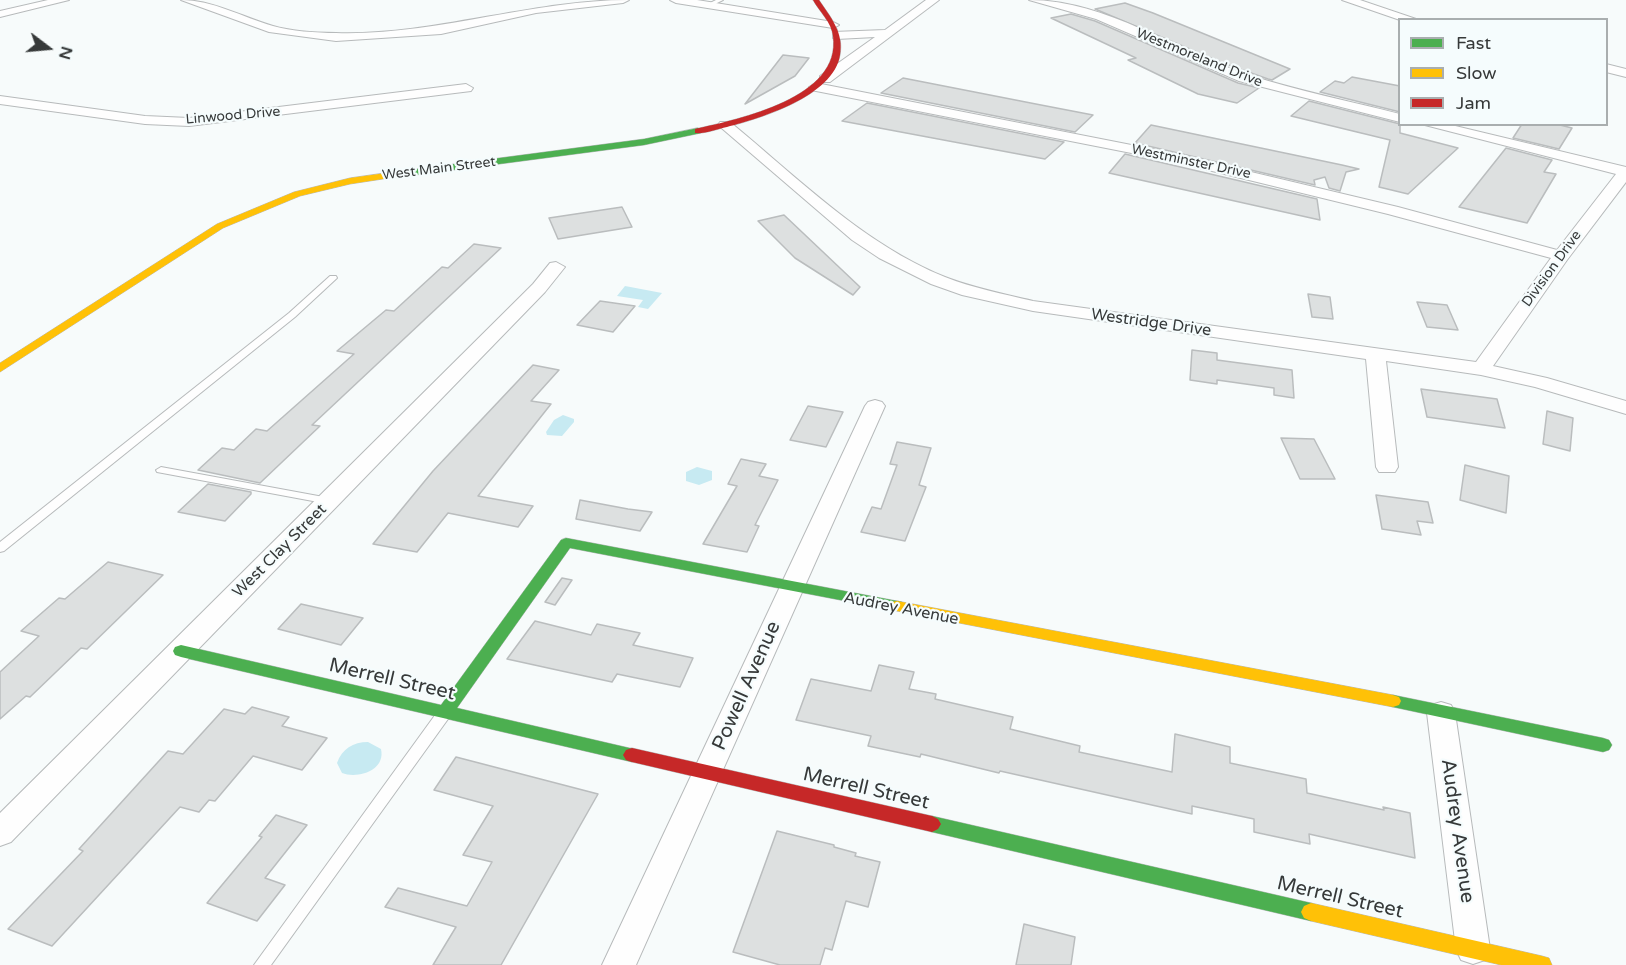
<!DOCTYPE html>
<style>
body{margin:0}
#map{position:relative;width:1626px;height:965px;overflow:hidden;background:#f7fbfb;font-family:"Varela Round",sans-serif}
canvas{display:block}
.legend{position:absolute;left:1398px;top:18px;width:210px;height:108px;box-sizing:border-box;background:#f5fcfd;border:2px solid #a9aeaf;margin:0;padding:8px 10px;list-style:none;font-size:18px;color:#363939}
.legend li{display:flex;align-items:center;gap:12px;height:30px}
.legend b{width:30px;border:2px solid #a9aeaf}
.north{position:absolute;left:18px;top:18px;width:60px;height:60px;-webkit-text-stroke:4px #f5fcfd;paint-order:stroke;rotate:106deg;font-size:16px;font-weight:700;line-height:24px;text-align:center;color:#363939}
.north::after{content:'';display:block;margin:auto;width:21px;height:27px;background:#363939;clip-path:polygon(50% 0,100% 100%,50% 72%,0 100%)}
</style>
<div id="map">
<canvas width="1626" height="965"></canvas>
<ul class="legend">
<li><b style="height:8px;background:#4caf50"></b>Fast</li>
<li><b style="height:8px;background:#ffc107"></b>Slow</li>
<li><b style="height:8px;background:#c62828"></b>Jam</li>
</ul>
<div class="north">N</div>
</div>
<script>
const g = document.querySelector('canvas').getContext('2d');
g.lineJoin = 'round';
function paint(path, color) { g.fillStyle = color; g.fill(path, 'evenodd'); }
function strokePath(path, color, width, dash) { g.strokeStyle = color; g.lineWidth = width; g.lineCap = dash ? 'butt' : 'round'; g.setLineDash(dash || []); g.stroke(path); }
function drawText(font, color, halo, rows, align = 'center') {
  g.font = font + ' "Varela Round",sans-serif'; g.lineWidth = 4.5; g.setLineDash([]); g.textBaseline = 'middle'; g.strokeStyle = halo; g.fillStyle = color; for (const [text, x, y, turn = 0] of rows) {
    g.save(); g.translate(x, y); g.rotate((+turn || 0) * Math.PI / 180); g.textAlign = isNaN(turn) ? turn : align; if (halo) g.strokeText(text, 0, 0); g.fillText(text, 0, 0); g.restore();
  }
}
const water = new Path2D(`
 M625,286l37,7 -14,16 -10,-2 5,-7 -26,-4z
 M563,415l11,4v3l-12,14 -15,-1 -1,-3 8,-12z
 M697,467l15,4v9l-13,5 -13,-4v-9z
 M368,742l13,7c5,22 -24,30 -39,24l-5,-10c5,-14 16,-21 31,-21z`);
const building = new Path2D(`
 M1125,3l28,10 137,56 -18,11 -4,-1 -45,-16 -128,-54z
 M1071,14l24,7 143,62 21,5 -22,15 -39,-9 -70,-34 8,-2 -85,-40z
 M783,55l26,3 -14,18 -50,28z
 M1352,77l48,9v26l-80,-20 15,-11 9,2z
 M903,78l138,27 52,10 -18,17 -194,-39z
 M1309,101l91,23v9l58,15 -50,46 -29,-7 11,-47 -99,-24z
 M867,103l197,39 -19,17 -203,-38z
 M1522,124h34l16,4 -13,21 -46,-11z
 M1151,125l191,40 17,4 -13,3 -6,19 -11,-3 -4,-11 -11,3 1,5 -180,-42z
 M1506,148l46,12 -8,12 12,2 -29,49 -68,-16z
 M1125,154l192,45 3,21 -211,-47z
 M622,207l10,20 -74,12 -9,-21z
 M784,215l76,72 -7,8 -58,-37 -37,-37z
 M474,244l27,4 -189,177 8,1 -60,57 -62,-13 24,-22 12,2 22,-21 11,2 87,-77 -17,-3 49,-41 8,1 48,-44 6,1z
 M1308,294l22,3 3,22 -21,-2z
 M600,301l35,5 -22,26 -36,-7z
 M1417,302l30,3 11,25 -31,-3z
 M1192,350l25,3v7l75,10 2,28 -20,-3v-7l-57,-8v4l-27,-4z
 M533,365l26,5 -28,31 20,3 -73,92 55,10 -15,21 -70,-14 -31,39 -44,-8 60,-73z
 M1421,389l76,10 8,29 -78,-11z
 M808,406l35,6 -17,35 -36,-7z
 M1547,411l26,7 -3,33 -27,-7z
 M1281,438l33,1 21,40h-35z
 M897,442l34,6 -12,37 7,2 -21,54 -44,-9 11,-25 9,2 16,-44 -7,-1z
 M741,459l25,5 -7,12 19,4 -23,45 4,1 -12,26 -44,-8 34,-58 -9,-2z
 M1465,465l44,11 -3,37 -46,-13z
 M208,484l43,8v2l-26,27 -47,-9z
 M1376,495l52,7 5,21 -16,-2 4,14 -39,-6z
 M580,500l48,9 24,3 -12,19 -64,-12z
 M108,562l55,13 -76,74 -6,-1 -51,49 -4,-1 -26,23v-47l39,-36 -18,-5 38,-33 6,1z
 M562,578l10,2 -17,25 -10,-3z
 M301,604l62,14 -22,27 -63,-16z
 M535,621l56,14 6,-11 43,9 -7,12 60,13 -13,29 -63,-13 -5,8 -105,-23z
 M879,665l35,7 -5,17 27,5 -1,5 78,18 -3,12 70,17 -1,6 93,20 3,-38 55,13v16l76,16 1,14 77,17 -1,-3 27,6 5,45 -106,-24 1,10 -56,-12v-13l-62,-13v8l-192,-43 -1,2 -78,-19 -1,3 -52,-11 3,-10 -75,-16 15,-41 60,12z
 M252,707l37,10 -7,9 45,12 -25,32 -49,-14 -38,45 -6,-1 -10,12 -19,-5 -128,139 -44,-17 75,-78 -4,-2 89,-98 15,3 41,-45 21,5z
 M456,757l142,37 -97,171h-68l23,-38 -71,-20 13,-19 69,18 25,-44 -29,-7 30,-49 -59,-16z
 M276,815l31,10 -42,53 20,7 -28,36 -50,-18 55,-66 -3,-1z
 M777,831l57,14v2l22,6 -1,3 25,6 -12,45 -22,-6 -14,49 -7,-2 -5,17h-40l-47,-13z
 M1024,924l51,13 -4,28h-55z`);
const lane = new Path2D(`
 M716,0h7l-12,6 -5,-1z
 M330,276h6l1,2 -42,39 -291,234 -4,1v-10l289,-229z
 M161,467l168,31 5,3 -5,3 -172,-32 -1,-2z
 M443,710l5,1 2,4 -2,4 -177,246h-17l184,-254z`);
const street = new Path2D(`
 M48,0h21l-69,17v-6z
 M181,0c32,0 61,17 92,26 18,5 43,7 63,7 99,3 194,-33 293,-33l-6,3 -87,10 -95,21 -105,7 -67,-9z
 M670,0h27l136,22 6,3 -6,3 -157,-25z
 M926,0h13l-109,82h-10v-6l55,-39 -38,2 -4,-1v-6l52,-2z
 M1029,0c78,0 148,52 220,75 49,16 101,26 151,39v8l-161,-41 -143,-62z
 M1342,0h18l59,20h-19z
 M1606,64l20,5v8l-20,-5z
 M816,83l351,69 231,55 159,43 59,-76 -195,-50h26l179,43v15l-59,78 -74,106 54,12 79,23v13l-91,-27 -54,-12 -95,-14 12,106 -3,5h-16l-3,-5 -10,-108 -333,-48 -71,-16 -31,-11 -52,-26 -27,-18 -134,-115 2,-3h10c67,55 133,122 215,155 28,11 58,17 88,24l443,61 75,-104 -163,-44 -221,-54 -356,-70 -2,-3z
 M466,84l7,4 -2,3 -282,35 -44,-2 -145,-20v-8l145,20 44,2z
 M556,262l9,5 -20,25 -534,550 -11,4v-33l533,-529 17,-21z
 M875,400l7,2 3,4 -249,559h-34l263,-559 3,-4z
 M1441,702l10,3 4,8 35,236 -5,11 -12,4 -12,-4 -5,-11 -29,-236 4,-8z`);
const fast = new Path2D(`
 M698,128l4,3 -1,2 -57,12 -251,33 -5,-3 5,-3 251,-33z
 M566,538l331,63 5,1 3,4 -3,4 -5,1 -327,-63 -113,160 181,42 3,5 -3,5 -6,2 -451,-105 -6,-2 -2,-4 2,-4 6,-2 260,60 120,-165z
 M1393,695l210,43 6,2 3,5 -3,5 -6,2 -210,-45 -6,-2 -2,-4 2,-4z
 M932,816l379,87 7,3 3,6 -3,6 -7,3 -379,-89 -6,-3 -3,-5 3,-5z`);
const slow = new Path2D(`
 M393,172l5,3 -2,2 -46,7 -50,12 -77,32 -223,144v-9l217,-139 77,-32 56,-14z
 M897,601l496,94 6,2 2,4 -2,4 -6,2 -501,-97 -3,-4 3,-4z
 M1311,903l231,53 7,2 3,7h-51l-190,-44 -7,-3 -3,-6 3,-6z`);
const jam = new Path2D(`
 M813,0h6c12,18 25,32 21,55 -6,41 -79,63 -113,72 -10,2 -22,7 -32,6v-4c44,-10 147,-31 138,-93 -1,-13 -14,-25 -20,-36z
 M632,748l300,68 6,3 3,5 -3,5 -6,3 -300,-70 -6,-2 -3,-5 3,-5z`);
const farStreetnames = [
 ["Westmoreland Drive",1199,58,22],
 ["Linwood Drive",233,116,-5],
 ["Westminster Drive",1191,162,12],
 ["West Main Street",439,169,-7],
 ["Division Drive",1552,269,-54]
];
const streetNames = [
 ["Westridge Drive",1151,323,8],
 ["West Clay Street",280,551,-45],
 ["Audrey Avenue",901,609,11]
];
const nearStreetnames = [
 ["Merrell Street",392,680,13],
 ["Powell Avenue",747,686,-66],
 ["Merrell Street",866,789,13],
 ["Audrey Avenue",1457,831,82],
 ["Merrell Street",1340,898,13]
];
paint(water, '#c7eaf2');
paint(building, '#dde0e0');
strokePath(building, '#babdbe', 1.5);
strokePath(lane, '#b7babb', 2);
strokePath(street, '#b7babb', 2);
strokePath(fast, '#b7babb', 1);
strokePath(slow, '#b7babb', 1);
strokePath(jam, '#b7babb', 1);
paint(lane, '#fefefe');
paint(street, '#fefefe');
paint(fast, '#4caf50');
paint(slow, '#ffc107');
paint(jam, '#c62828');
drawText('14px', '#363939', '#f5fcfd', farStreetnames);
drawText('16px', '#363939', '#f5fcfd', streetNames);
drawText('20px', '#363939', '#f5fcfd', nearStreetnames);
</script>
